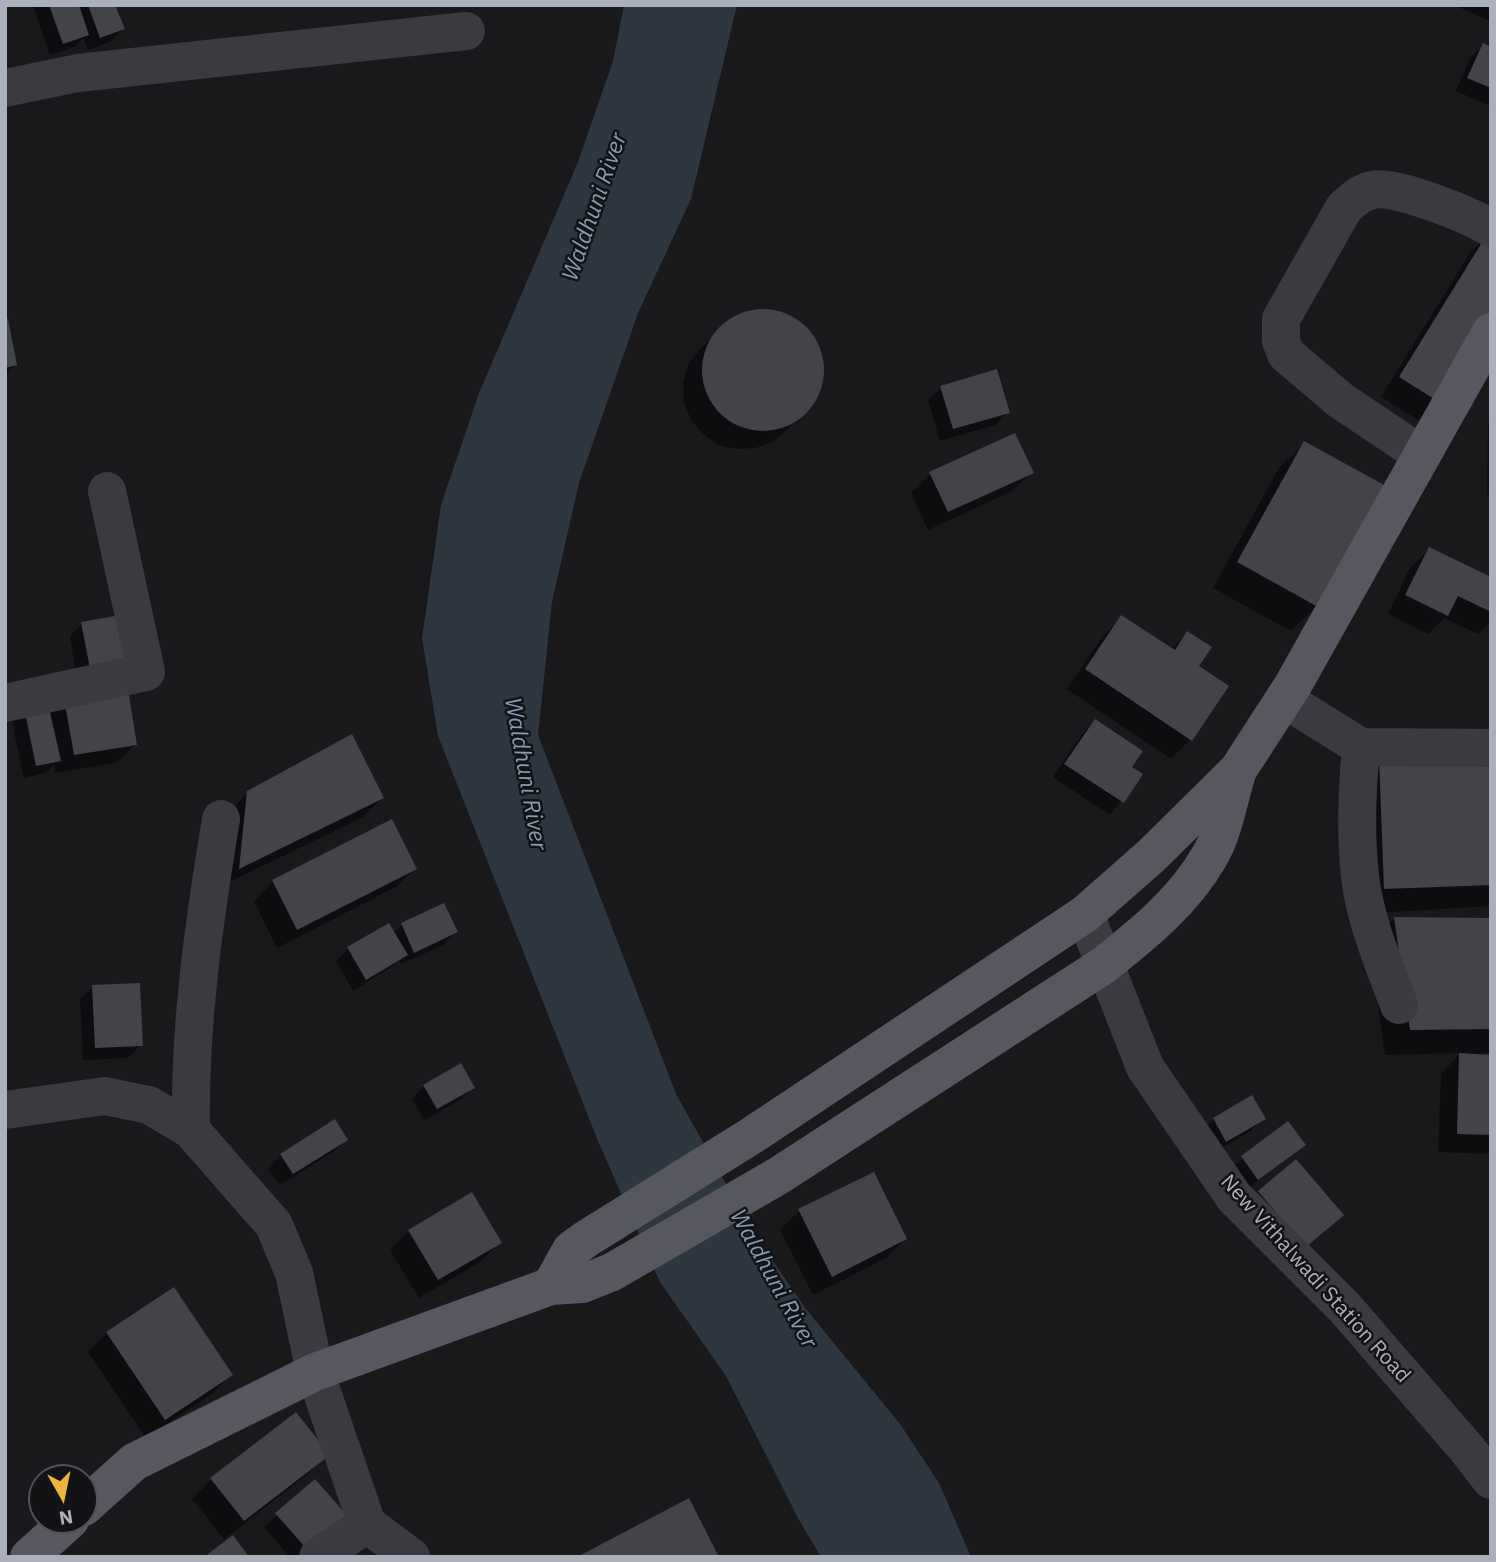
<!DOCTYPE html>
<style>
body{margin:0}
#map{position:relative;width:1496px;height:1562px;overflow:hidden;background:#19181b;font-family:"IBM Plex Sans",sans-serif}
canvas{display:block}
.frame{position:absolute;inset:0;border:7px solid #abb0ba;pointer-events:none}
.north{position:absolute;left:28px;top:1464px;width:70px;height:70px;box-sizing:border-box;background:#131316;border:2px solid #505258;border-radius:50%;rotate:171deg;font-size:19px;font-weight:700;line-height:28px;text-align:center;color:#abb0ba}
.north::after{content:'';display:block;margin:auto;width:24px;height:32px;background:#efb43c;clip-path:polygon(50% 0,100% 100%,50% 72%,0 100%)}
</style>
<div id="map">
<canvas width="1496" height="1562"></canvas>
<div class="frame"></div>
<div class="north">N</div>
</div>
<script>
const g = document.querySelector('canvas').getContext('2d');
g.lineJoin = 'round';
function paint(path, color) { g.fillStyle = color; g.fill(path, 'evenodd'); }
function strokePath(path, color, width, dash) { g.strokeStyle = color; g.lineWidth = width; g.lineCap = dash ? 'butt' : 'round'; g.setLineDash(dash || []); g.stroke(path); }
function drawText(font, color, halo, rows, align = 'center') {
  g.font = font + ' "IBM Plex Sans",sans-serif'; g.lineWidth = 5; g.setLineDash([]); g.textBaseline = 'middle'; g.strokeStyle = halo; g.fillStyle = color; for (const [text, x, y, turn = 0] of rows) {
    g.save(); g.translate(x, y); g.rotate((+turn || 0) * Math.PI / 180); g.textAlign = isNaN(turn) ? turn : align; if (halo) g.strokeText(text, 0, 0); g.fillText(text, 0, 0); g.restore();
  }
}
const water = new Path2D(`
 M624,5h113l-46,194 -53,114 -59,170 -27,119 -14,133 138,359 77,138 53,77 94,115 39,59 32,74h-150l-22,-37 -73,-144 -66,-94 -62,-141 -160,-405 -16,-98 19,-133 38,-112 99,-231 35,-101z`);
const shadow = new Path2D(`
 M33,5h81l9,24 -13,13 -22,8 -5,-12 -9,9 -24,8z
 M1454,5h37v15l-1,1z
 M1483,45l8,4v57l-35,-15 14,-33z
 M1489,234l2,80 -54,86 -19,20 -37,-23 89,-144z
 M752,311h21l19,7 17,13 10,17 4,21 -3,20 -10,18 -20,20 -16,14 -18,7 -19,1 -18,-4 -16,-11 -12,-14 -7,-18 -1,-19 5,-18 11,-15 35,-33z
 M5,321l10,44 -10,10z
 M941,388l67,24 -13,13 -55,16 -12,-41z
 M1491,420v74h-4l1,-71z
 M1305,443l12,163 -26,25 -78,-43 66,-120z
 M1032,472l-20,19 -84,39 -17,-37 19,-19z
 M1429,549l62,30v43l-13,12 -34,-16 -16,16 -40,-20 22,-46z
 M120,617l-42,69 -8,-50 12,-12z
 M1122,617l49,32 17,-16 9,34 -7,73 -19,19 -104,-70 36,-53z
 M64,695l72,49 -20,19 -61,10 -1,-8 -8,8 -22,5 -13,-60z
 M1095,721l35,46 11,7 -31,41 -57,-38 29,-43z
 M1491,754v152l-132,8 20,-154z
 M248,792l134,6 -19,19 -142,69 8,-74z
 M391,822l24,46 -19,19 -119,61 -23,-47 19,-19z
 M444,906l12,26 -13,13 -42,19 -1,-3 -47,30 -17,-30 12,-12 45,-16 9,-8z
 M1394,919l97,1v133h-10v3h10v98l-53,-2 3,-78 20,-21 -76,2 -16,-111z
 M93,987l48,58 -13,13 -45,2 -3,-61z
 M424,1086l49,2 -13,12 -36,20 -12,-21z
 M1263,1118l-12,13 -38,22 -12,-21 13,-12z
 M1287,1123l16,22 -58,46 -16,-21z
 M346,1139l-13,13 -53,33 -12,-17 13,-13z
 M799,1211l106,28 -19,19 -73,37 -33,-65z
 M409,1231l90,12 -19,19 -61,36 -29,-48z
 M107,1333l124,42 -19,19 -66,44 -58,-86z
 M296,1414l31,41 -19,19 -84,65 -32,-40 19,-19z
 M315,1481l-9,76h-16l-26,-30z`);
const building = new Path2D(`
 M49,5h30l10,30 -26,9z
 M88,5h27l10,24 -25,9z
 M1483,43l8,4v41l-24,-10z
 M1489,231l2,86 -52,85 -40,-25z
 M702 370a61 61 0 1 1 122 0a61 61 0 1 1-122 0Z
 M8,319l9,46 -12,3v-48z
 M997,369l13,44 -57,16 -13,-43z
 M1015,433l19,40 -86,39 -19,-40z
 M1304,441l82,45 -68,121 -81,-45z
 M1429,547l62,30v35l-33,-16 -10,20 -43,-21z
 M121,615l9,52 -39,7 -10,-52z
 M1121,615l54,35 12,-19 25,16 -13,19 30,20 -37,55 -107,-72z
 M127,683l10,62 -63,10 -11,-62z
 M47,699l14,62 -25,5 -13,-63z
 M1095,719l48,32 -11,16 11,7 -19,29 -60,-39z
 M352,734l32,64 -145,71 8,-78z
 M1491,753v132l-107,4 -5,-131z
 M392,819l25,50 -120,61 -25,-50z
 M444,903l14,29 -44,21 -13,-30z
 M1394,917l97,1v111l-81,1z
 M389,923l19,32 -42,25 -19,-33z
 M140,983l3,63 -48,2 -3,-63z
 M1459,1053l32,2v80l-34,-1z
 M461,1063l14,25 -38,21 -14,-24z
 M1252,1095l14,24 -40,23 -13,-24z
 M335,1119l13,21 -55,34 -13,-20z
 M1288,1121l18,24 -48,35 -17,-24z
 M1296,1159l48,56 -38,32 -48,-56z
 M874,1172l33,67 -75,38 -34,-68z
 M472,1192l30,51 -64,37 -30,-50z
 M174,1287l59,88 -68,45 -59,-88z
 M296,1412l34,43 -86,66 -34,-43z
 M315,1479l35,40 -39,35 -36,-41z
 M689,1498l30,59h-142z
 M233,1535l16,22h-45z`);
const minor = new Path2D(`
 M5,88l73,-15 388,-42
 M1422,455l-82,-55 -54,-46 -5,-13v-22l63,-111c9,-8 16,-15 28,-18 22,-6 97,25 119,38
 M1284,699l77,48 130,1
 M5,703l141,-31 -39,-181
 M1361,747c-4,43 -6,86 -1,129 5,45 24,88 39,129
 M1085,914l60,153 89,130 111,111 122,141 24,31
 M5,1110l100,-14 44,9 42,25 83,95 20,48 21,99 52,152 44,33
 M191,1130c-2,-104 13,-208 30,-311
 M318,1557l49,-33`);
const major = new Path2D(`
 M551,1286l20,-36 15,-11 165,-103 334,-222 66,-58 87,-86 55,-85 198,-353
 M84,1507l50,-45 181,-90 236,-86 31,-2 30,-12 166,-96 326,-211c39,-31 80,-64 105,-108 15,-24 20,-60 29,-87
 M29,1557l41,-37`);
const streetNames = [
 ["New Vithalwadi Station Road",1315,1279,48]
];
const waterNames = [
 ["Waldhuni River",595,207,-71],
 ["Waldhuni River",525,774,80],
 ["Waldhuni River",773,1279,61]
];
paint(water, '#2e373f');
paint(shadow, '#0007');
paint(building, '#434448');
strokePath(minor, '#3a3a40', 38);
strokePath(major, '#56575f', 38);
drawText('21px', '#abb0ba', '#131316', streetNames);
drawText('italic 23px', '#839db4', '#131316', waterNames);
</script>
